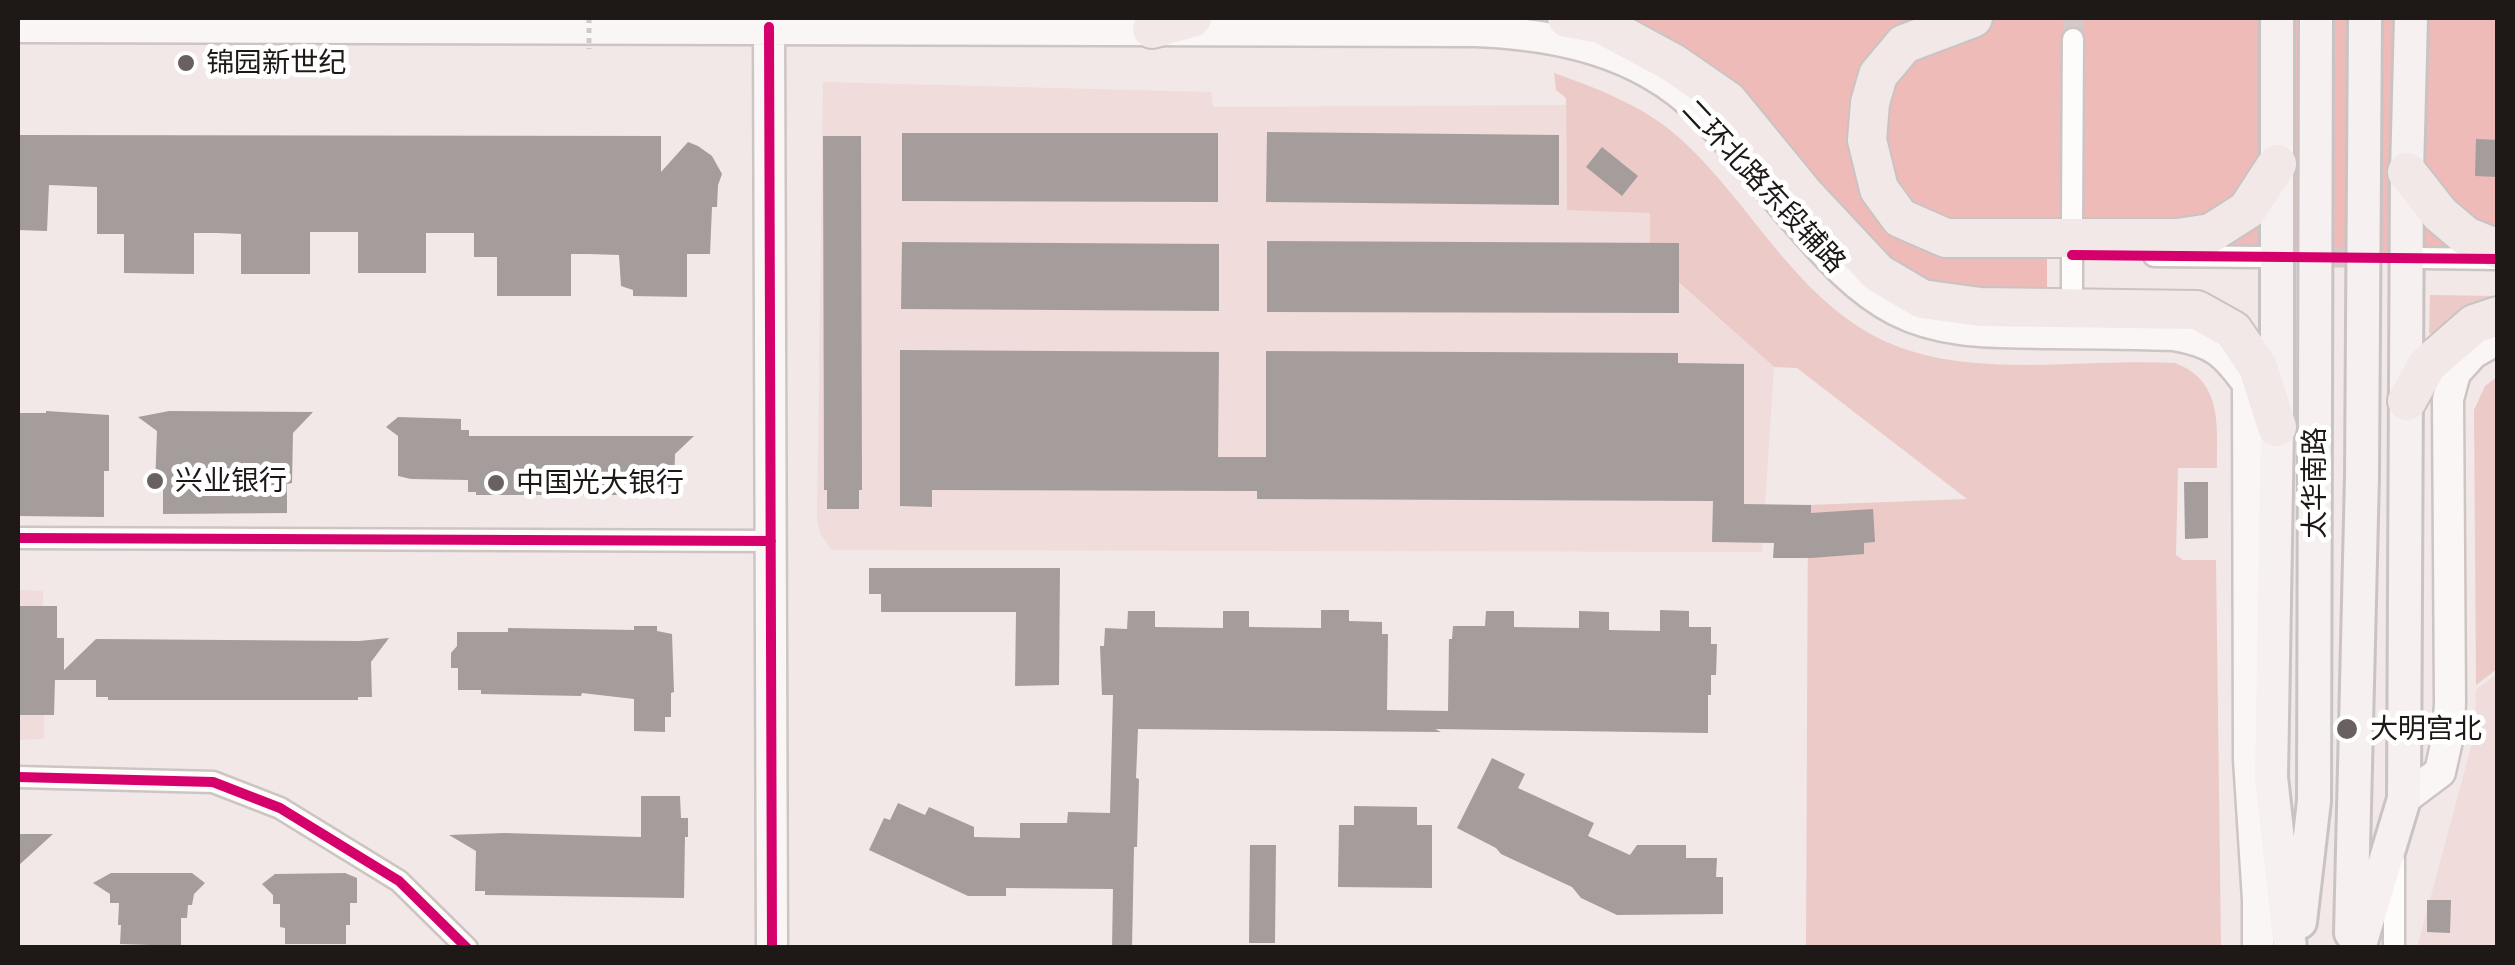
<!DOCTYPE html>
<meta charset="utf-8">
<style>
body{margin:0}
#map{position:relative;width:2515px;height:965px;overflow:hidden;background:#f2e8e7;font-family:Barlow,sans-serif}
canvas{display:block}
.frame{position:absolute;inset:0;border:20px solid #1e1817;pointer-events:none}
</style>
<div id="map">
<canvas width="2515" height="965"></canvas>
<div class="frame"></div>
</div>
<script>
const g = document.querySelector('canvas').getContext('2d');
g.lineJoin = 'round';
function paint(path, color) { g.fillStyle = color; g.fill(path, 'evenodd'); }
function strokePath(path, color, width, dash) { g.strokeStyle = color; g.lineWidth = width; g.lineCap = dash ? 'butt' : 'round'; g.setLineDash(dash || []); g.stroke(path); }
function drawText(font, color, halo, rows, align = 'center') {
  g.font = font + ' Barlow,"Noto Sans SC",sans-serif'; g.lineWidth = 10; g.setLineDash([]); g.textBaseline = 'middle'; g.strokeStyle = halo; g.fillStyle = color; for (const [text, x, y, turn = 0] of rows) {
    g.save(); g.translate(x, y); g.rotate((+turn || 0) * Math.PI / 180); g.textAlign = isNaN(turn) ? turn : align; if (halo) g.strokeText(text, 0, 0); g.fillText(text, 0, 0); g.restore();
  }
}
const built = new Path2D(`
 M823,82l388,10 2,15 353,-2 1,104 84,3 -1,46 124,109 -12,185 -930,-2 -12,-17 -3,-15z
 M18,590l25,1 1,148 -26,1z
 M2497,674v273l-80,1 58,-216 1,-42z`);
const green = new Path2D(`
 M1554,73c42,15 88,32 122,62 76,66 121,171 218,210 84,34 191,13 281,18 48,18 42,63 42,105h-39l-2,87 7,5h33l5,387h-415l2,-442 159,-6 -170,-131 -23,-1 -124,-110v-44l-83,-3 -1,-112 -10,-8z
 M2430,295l67,1v3c-29,8 -42,15 -64,35l-4,-1z
 M2497,377v292l-21,16 -2,-275 11,-24z`);
const forest = new Path2D(`
 M1624,18h873v241l-450,-3v36l-99,-4 -30,-11 -30,-16 -202,-211 -26,-18z`);
const building = new Path2D(`
 M1267,132l292,3v70l-293,-3z
 M902,133h316v69l-316,-1z
 M18,135l643,1v36l27,-30 10,4 14,10 10,18 -4,11 -1,22h-5l-2,47h-23v43l-54,-1v-6l-12,-4 -2,-31 -30,-1h-18v42h-74v-39h-23v-24h-48v40h-68v-41h-48v42h-69v-40l-24,-1h-23v41l-70,-1v-39h-27v-47l-48,-2 -2,46 -29,-1z
 M823,136h38l1,354h-3v19h-32v-19h-3z
 M2476,139l22,1v37l-23,-1z
 M1602,147l36,29 -16,20 -36,-29z
 M1267,241l412,2v70l-412,-1z
 M902,242l317,2v67l-318,-2z
 M900,350l319,2 -1,105h48v-106l412,2v10l66,1v140l67,1v8l62,-4 2,33 -11,1v11l-53,4h-38l1,-15 -62,-1 1,-41 -456,-2v-8l-325,-1v17l-32,-1z
 M46,411l63,4v56h-5v46l-86,-1v-103h28z
 M169,411l144,1 -20,21 -1,50 -5,1v29l-124,1v-27l-8,-1 2,-55 -19,-14z
 M398,417l63,2v11h8v6h225l-19,18 -1,38h-12v3h-186v-3h-8v-12l-57,-1 -13,-3v-40l-12,-9z
 M2184,482h24v56l-23,1z
 M869,568h191l-1,117 -44,1 1,-74h-135v-18h-12z
 M18,606h39v32h7v32l32,-31 263,2 30,-3 -18,24 1,35h-14v3h-250v-3h-12v-17h-41l-1,35h-36z
 M1321,610h28v11l33,1v12h6l-1,76 61,1 1,-72h3l1,-13h32l1,-15h28v16l65,1v-17l30,1v18l51,1v-21l29,1v16h22v17h6l-1,31h-5v20h-3v38l-273,-4 6,3 -303,-3 -2,49 3,1 -2,68h-3l-2,101h-20l1,-59 -107,-1v8h-38l-99,-46 15,-32 6,2 8,-17 27,12 4,-8 45,20v10l46,1v-15h47l1,-11 42,1 3,-118h-11l-2,-49h4l1,-18 22,1 1,-18h27v16l68,1v-17h26v16l72,1z
 M634,626h23v5l15,3 2,58 -3,1v24h-6v15l-31,-1v-32l-52,-6 -1,3 -100,-2v-4h-23v-22h-7v-15l6,-7v-14h51v-4l126,2z
 M1492,758l33,16 -7,14 76,35 -6,13 42,19 7,-10h49v13h31l-1,19h7v37l-106,1 -36,-17 -9,-11 -71,-33 -5,-6 -39,-20z
 M641,796h39l1,22h7v19h-3l-1,61 -199,-3v-4h-10l1,-40 -27,-16 55,-2 137,4z
 M1354,806l63,1v18h15v63l-94,-1 1,-62h15z
 M18,834h35l-35,32z
 M1250,845h26l-1,98h-26z
 M111,873h81l13,10 -11,11 -2,11h-4l-1,13h-6v28l-61,-2 1,-19h-3l1,-22h-9v-9l-17,-11z
 M345,873l12,5v25h-7v22h-4v19h-61v-16l-5,-1v-23h-7v-9l-11,-11 13,-10z
 M2427,900h24l-1,33 -23,-1z`);
const streetTunnel = new Path2D(`
 M2073,39v-21
 M2269,257l146,1`);
const street = new Path2D(`
 M2072,222l1,-183
 M2072,253v40
 M2154,256l108,1
 M2421,258l77,1
 M18,538l753,3
 M18,777l195,5 67,26 119,73 68,67
 M2394,948v-88`);
const secondary = new Path2D(`
 M18,27l1457,4c81,3 164,20 224,79 33,32 61,68 91,103 32,36 62,74 106,97 49,25 103,22 156,23 41,0 82,1 122,2 40,7 51,17 74,49l1,375 9,141v48
 M769,27l3,921
 M2404,799l36,-27 8,-36 2,-33 -2,-304 7,-26 18,-20 25,-14`);
const primary = new Path2D(`
 M2277,18v409l-6,350 19,171
 M2300,922l14,-121 2,-783
 M2351,933l11,-457 3,-458
 M2359,948l45,-149 3,-627 4,-154`);
const highway = new Path2D(`
 M1567,18l34,6 72,39 55,38 77,94 73,78 44,26 58,8 217,3 36,20 25,37 19,60
 M1973,18l-69,26 -26,31 -8,28 -3,37 12,49 21,29 46,20h232l33,-5 36,-23 30,-46
 M1152,29l40,-11
 M2407,172l33,42 26,22 32,13
 M2407,401l20,-36 47,-41 24,-8`);
const pathBridge = new Path2D(`
 M589,18v31`);
const cycleway = new Path2D(`
 M769,27l3,921
 M2072,255l426,4
 M18,538l753,3
 M18,777l195,5 67,26 119,73 68,67`);
const markers = [
 [186,63,10,"#686160"],
 [155,481,10,"#686160"],
 [496,483,10,"#686160"],
 [2347,729,12,"#686160"]
];
const poiNames = [
 ["锦园新世纪",206,63],
 ["兴业银行",175,481],
 ["中国光大银行",516,483],
 ["大明宫北",2370,729]
];
const streetNames = [
 ["二环北路东段辅路",1764,186,47],
 ["太华南路",2315,483,-90]
];
paint(built, '#f0dcdb');
paint(green, '#ebcac8');
paint(forest, '#eebbb9');
paint(building, '#a49d9c');
strokePath(streetTunnel, '#d2c9c8', 20, [20, 10]);
strokePath(street, '#cdc5c4', 25);
strokePath(secondary, '#cdc5c4', 35);
strokePath(primary, '#c9c4c3', 38);
strokePath(highway, '#c9c4c3', 42);
strokePath(street, '#fdfcfb', 20);
strokePath(secondary, '#faf6f5', 30);
strokePath(primary, '#f6f0f0', 32);
strokePath(highway, '#f2e8e7', 38);
strokePath(pathBridge, '#cdcaca', 5, [5, 5]);
strokePath(cycleway, '#d6006c', 10);
for (const [x, y, r, color] of markers) { const dot = new Path2D(); dot.arc(x, y, r, 0, 2 * Math.PI); g.fillStyle = color; g.fill(dot); strokePath(dot, '#fff', 4); }
drawText('28px', '#1e1817', '#fff', poiNames, 'left');
drawText('28px', '#1e1817', '#fff', streetNames);
</script>
